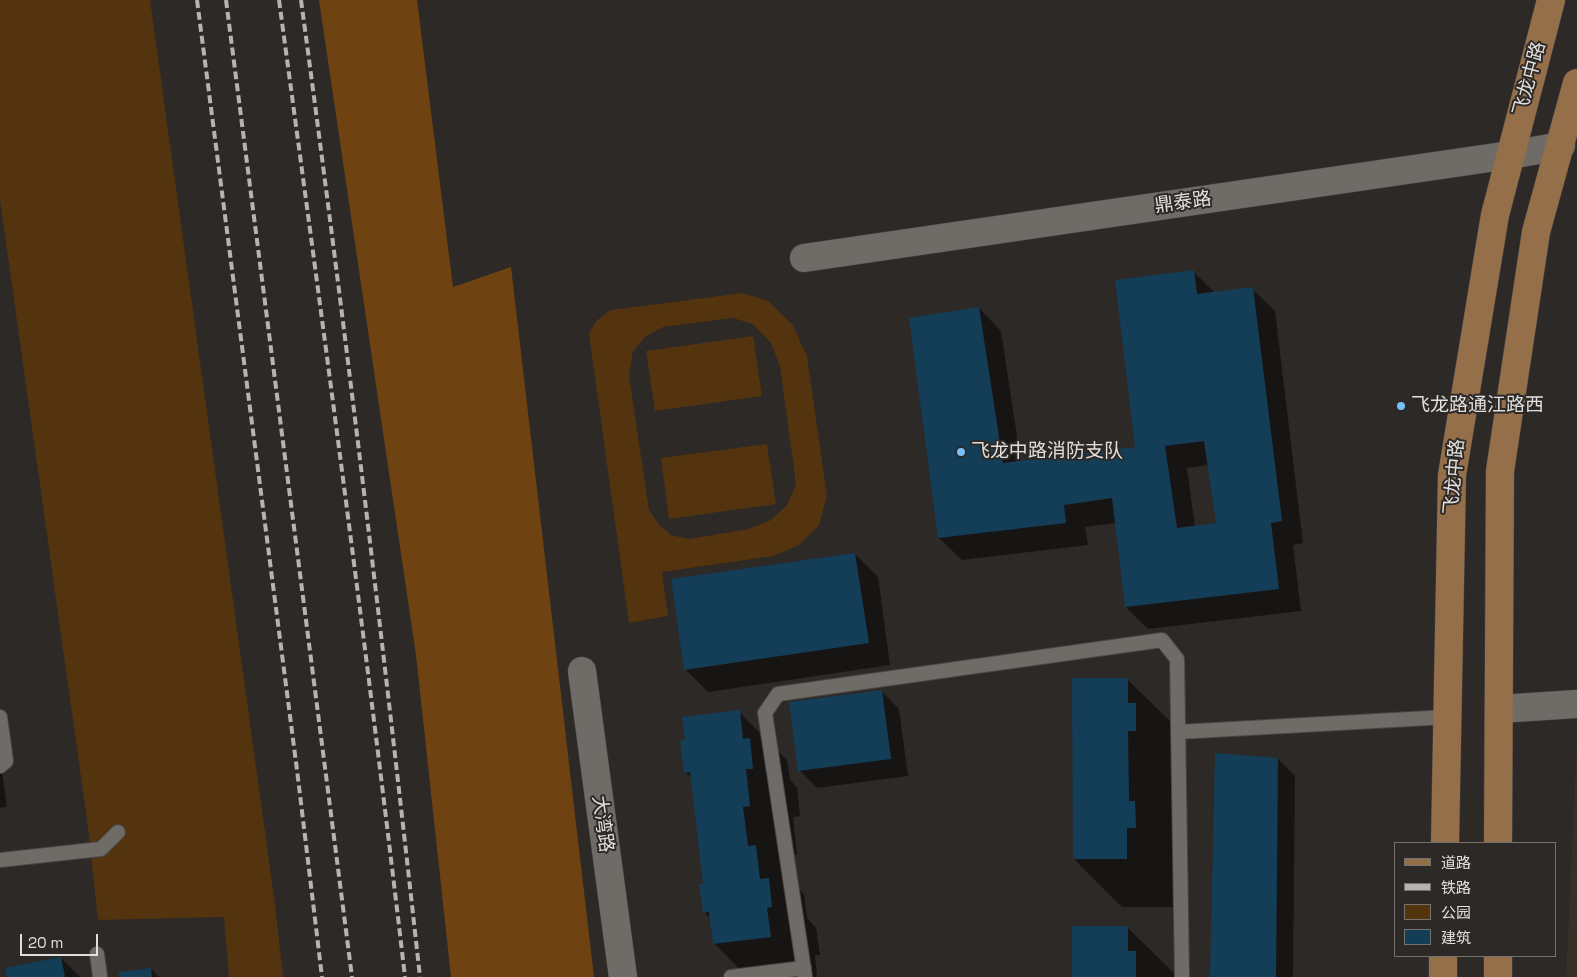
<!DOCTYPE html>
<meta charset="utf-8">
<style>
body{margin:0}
#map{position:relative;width:1577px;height:977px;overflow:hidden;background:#2c2926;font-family:"Space Grotesk","Noto Sans SC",sans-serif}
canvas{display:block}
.legend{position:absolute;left:1394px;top:842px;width:162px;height:115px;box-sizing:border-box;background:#2c2926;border:1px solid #74726f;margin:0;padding:6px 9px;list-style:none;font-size:15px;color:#e1dfdd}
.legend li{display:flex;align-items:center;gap:10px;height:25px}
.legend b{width:25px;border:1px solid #74726f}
.scale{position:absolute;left:20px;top:934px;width:78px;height:22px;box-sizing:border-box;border:2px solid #e1dfdd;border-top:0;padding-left:6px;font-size:15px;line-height:18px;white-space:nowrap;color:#e1dfdd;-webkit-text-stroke:4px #2c2926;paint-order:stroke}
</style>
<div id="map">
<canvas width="1577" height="977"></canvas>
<ul class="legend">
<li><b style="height:6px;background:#946f4a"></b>道路</li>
<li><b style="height:6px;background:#b6b3b1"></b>铁路</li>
<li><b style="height:14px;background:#54330f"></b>公园</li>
<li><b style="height:14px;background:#143d58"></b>建筑</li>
</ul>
<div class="scale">20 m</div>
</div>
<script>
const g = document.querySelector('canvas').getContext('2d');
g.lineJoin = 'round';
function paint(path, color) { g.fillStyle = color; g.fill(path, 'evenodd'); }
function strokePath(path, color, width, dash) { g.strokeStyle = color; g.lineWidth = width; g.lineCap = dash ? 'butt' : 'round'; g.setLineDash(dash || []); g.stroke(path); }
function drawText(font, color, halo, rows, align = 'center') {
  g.font = font + ' "Space Grotesk","Noto Sans SC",sans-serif'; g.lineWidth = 4; g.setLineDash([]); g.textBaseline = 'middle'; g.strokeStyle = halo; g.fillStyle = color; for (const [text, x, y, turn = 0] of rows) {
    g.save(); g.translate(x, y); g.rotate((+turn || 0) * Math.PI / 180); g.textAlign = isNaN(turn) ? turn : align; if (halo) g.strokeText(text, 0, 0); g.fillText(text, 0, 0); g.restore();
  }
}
const built = new Path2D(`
 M1577,743v234h-11z`);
const green = new Path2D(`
 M0,0h150l125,904 8,73h-54l-5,-60 -126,3 -11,-100 -87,-620z
 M743,293l25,8 24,23 15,32 20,140 -8,29 -20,20 -26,11 -111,16 6,44 -39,7 -40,-289 7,-13 15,-11zM733,318l20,6 18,19 9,23 16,118 -9,21 -16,15 -22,9 -60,10 -18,-4 -12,-10 -10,-15 -20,-134 4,-25 13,-15 17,-9z
 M753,336l9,60 -107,15 -9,-60z
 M767,444l9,60 -107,15 -8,-61z`);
const forest = new Path2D(`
 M319,0h98l36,287 58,-20 83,710h-143l-35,-322z`);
const shadow = new Path2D(`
 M1194,272l21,21 37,-4 23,22 28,232 -10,2 8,66 -153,18 -22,-22 -10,-84 -31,4 3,18 -126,15 -23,-22 40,-230 22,23 20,131 115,-14zM1209,465l8,59 -22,3 -8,-59z
 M855,554l23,23 12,88 -182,27 -23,-23z
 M1127,679l49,48 -1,180h-53l-48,-48z
 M882,692l17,17 9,67 -91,12 -18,-18z
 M739,712l48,48 3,20 7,7 3,29 -7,1 4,37 -6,1 4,30 9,9 3,24 9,10 4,27h-5l2,22h-70l-33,-34 -3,-24 -7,-7 1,-26 -13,-108 -7,-6 1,-31z
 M0,756l7,51 -7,1z
 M1278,759l17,17 -2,201h-82z
 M1127,927l49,48v2h-103z
 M61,958l19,19h-71z
 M151,969l8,8h-39z`);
const building = new Path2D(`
 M1194,270l3,24 56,-7 29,234 -11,2 8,66 -154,18 -13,-109 -48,7 2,18 -128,15 -29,-220 70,-11 24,156 132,-16 -20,-167zM1204,441l12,82 -39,5 -12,-82z
 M855,553l14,90 -185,27 -13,-91z
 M1072,678h56v25h8v28h-8l1,70h6l1,27h-9v31h-54z
 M882,690l9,69 -93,12 -9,-69z
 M740,710l3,29 7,-1 3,31h-7l4,37 -7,1 5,39 8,-1 4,34 9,-1 3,29 -5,1 4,29 -58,7 -4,-32 -6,1 -4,-29h4l-13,-112 -6,1 -4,-32 5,-1 -3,-23z
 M1215,753l63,5 -2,219h-66z
 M1072,926h56v25h8v26h-64z
 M61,957l4,20h-58l-2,-9z
 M151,968l1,9h-33v-5z`);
const lane = new Path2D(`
 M0,717l6,44 -6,5
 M1178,732l269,-15
 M0,860l101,-11 17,-17
 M97,954l3,23
 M731,977l73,-9
 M805,977l-40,-264 13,-19 384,-54 15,19 5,318`);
const street = new Path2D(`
 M582,671l41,306
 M1499,709l78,-5`);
const secondary = new Path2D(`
 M804,258l706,-103 51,-9`);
const primary = new Path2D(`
 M1445,843l7,-368 43,-260 56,-215
 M1498,843l2,-372 36,-239 41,-149
 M1443,977v-21
 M1498,977v-21`);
const rail = new Path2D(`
 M197,0l100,770 25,207
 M226,0l126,977
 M279,0c44,325 88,651 126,977
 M301,0c44,325 83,651 119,977`);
const markers = [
 [1401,406,5,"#75c0f6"],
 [961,452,5,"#75c0f6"]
];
const streetNames = [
 ["飞龙中路",1530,79,-75],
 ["鼎泰路",1183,203,-8],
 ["飞龙中路",1455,477,-85],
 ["大湾路",602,824,82]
];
const poiNames = [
 ["飞龙路通江路西",1411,406],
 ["飞龙中路消防支队",971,452]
];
paint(built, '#383028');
paint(green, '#54330f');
paint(forest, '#6f4311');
paint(shadow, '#0007');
paint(building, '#143d58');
strokePath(lane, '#4a4745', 16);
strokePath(street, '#4a4745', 29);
strokePath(secondary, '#4a4745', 29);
strokePath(primary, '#4a4745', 29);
strokePath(lane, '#6f6b67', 14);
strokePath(street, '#6f6b67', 28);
strokePath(secondary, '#6f6b67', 28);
strokePath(primary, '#946f4a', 28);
strokePath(rail, '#b6b3b1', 4, [8, 4]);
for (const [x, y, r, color] of markers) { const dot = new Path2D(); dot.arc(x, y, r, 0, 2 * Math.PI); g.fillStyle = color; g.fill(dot); strokePath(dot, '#2c2926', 2); }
drawText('19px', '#e1dfdd', '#2c2926', streetNames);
drawText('19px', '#e1dfdd', '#2c2926', poiNames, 'left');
</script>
